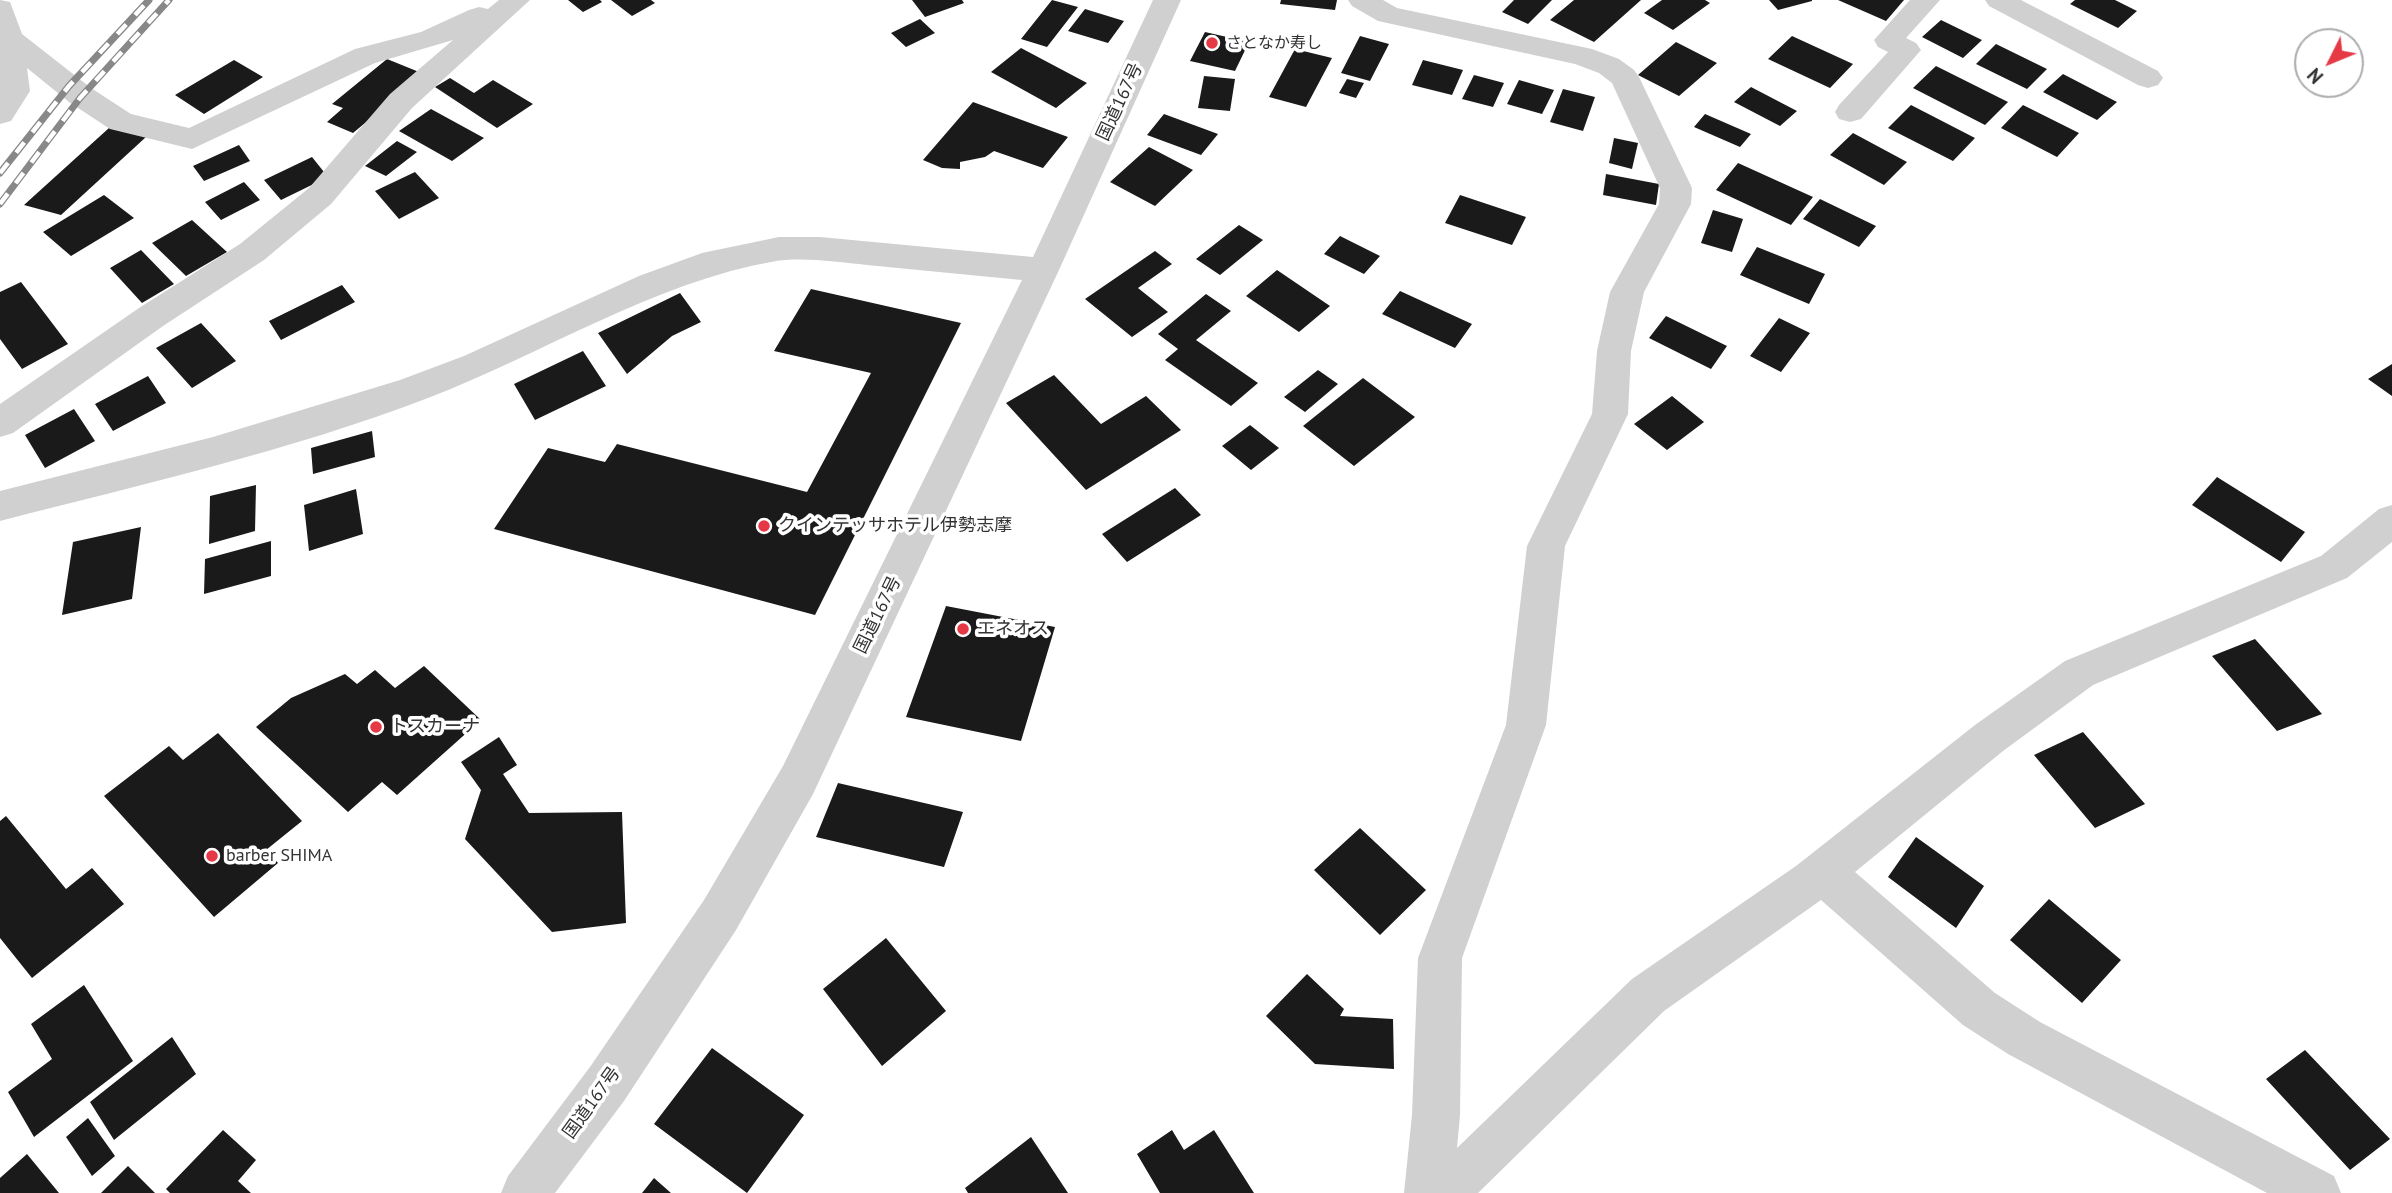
<!DOCTYPE html>
<meta charset="utf-8">
<style>
body{margin:0}
#map{position:relative;width:2392px;height:1193px;overflow:hidden;background:#fff;font-family:"PT Sans",sans-serif}
canvas{display:block}
.north{position:absolute;left:2294px;top:28px;width:70px;height:70px;box-sizing:border-box;background:#fff;border:2px solid #adadad;border-radius:50%;rotate:227deg;font-size:19px;font-weight:700;line-height:28px;text-align:center;color:#333}
.north::after{content:'';display:block;margin:auto;width:24px;height:32px;background:#e63946;clip-path:polygon(50% 0,100% 100%,50% 72%,0 100%)}
</style>
<div id="map">
<canvas width="2392" height="1193"></canvas>
<div class="north">N</div>
</div>
<script>
const g = document.querySelector('canvas').getContext('2d');
g.lineJoin = 'round';
function paint(path, color) { g.fillStyle = color; g.fill(path, 'evenodd'); }
function strokePath(path, color, width, dash) { g.strokeStyle = color; g.lineWidth = width; g.lineCap = dash ? 'butt' : 'round'; g.setLineDash(dash || []); g.stroke(path); }
function drawText(font, color, halo, rows, align = 'center') {
  g.font = font + ' "PT Sans","Noto Sans JP",sans-serif'; g.lineWidth = 7; g.setLineDash([]); g.textBaseline = 'middle'; g.strokeStyle = halo; g.fillStyle = color; for (const [text, x, y, turn = 0] of rows) {
    g.save(); g.translate(x, y); g.rotate((+turn || 0) * Math.PI / 180); g.textAlign = isNaN(turn) ? turn : align; if (halo) g.strokeText(text, 0, 0); g.fillText(text, 0, 0); g.restore();
  }
}
const building = new Path2D(`
 M568,0h32l2,2 -19,10z
 M611,0h40l4,3 -23,13z
 M912,0h50l2,3 -39,14z
 M1052,0l26,7 -31,40 -26,-8z
 M1281,0h56l-2,10 -55,-6z
 M1514,0h38l-24,24 -26,-12z
 M1574,0h67l-47,42 -44,-22z
 M1662,0h43l5,3 -37,27 -29,-17z
 M1769,0h43v1l-34,9z
 M1838,0h66l-18,21z
 M2075,0h40l22,11 -19,17 -48,-24z
 M1085,9l39,12 -16,22 -40,-12z
 M920,19l15,14 -29,14 -15,-14z
 M1941,20l41,20 -19,18 -41,-21z
 M1205,32l44,10 -14,29 -45,-10z
 M1360,36l29,8 -19,37 -29,-8z
 M1792,36l61,28 -23,24 -62,-29z
 M1676,42l41,21 -38,33 -41,-21z
 M1996,44l51,25 -20,20 -51,-25z
 M1021,48l66,35 -31,25 -65,-36z
 M1295,49l37,9 -26,49 -37,-10z
 M387,59l37,15 -71,59 -26,-11 16,-14 -11,-4z
 M234,60l29,17 -59,37 -29,-19z
 M1423,60l40,10 -11,25 -40,-10z
 M1936,66l72,36 -23,23 -72,-37z
 M2063,74l54,28 -20,18 -54,-28z
 M1474,75l30,8 -11,24 -31,-8z
 M1204,76l31,3 -5,32 -32,-3z
 M450,78l24,15 19,-13 40,24 -36,24 -62,-41z
 M1347,79l17,4 -8,15 -17,-5z
 M1519,80l35,10 -12,24 -35,-10z
 M1751,87l46,24 -17,15 -46,-24z
 M1563,89l32,8 -12,34 -33,-9z
 M973,102l95,35 -25,31 -49,-17 -9,6 -25,5v7l-18,-1 -19,-8z
 M1911,105l64,33 -22,23 -65,-33z
 M2023,105l56,28 -22,24 -56,-29z
 M431,109l53,29 -32,23 -53,-30z
 M1164,114l54,20 -17,21 -54,-20z
 M1705,114l46,20 -11,13 -46,-20z
 M109,128l37,9 -85,78 -37,-10z
 M1853,133l54,29 -23,23 -54,-30z
 M1614,138l24,5 -6,26 -23,-6z
 M397,141l20,11 -31,24 -21,-10z
 M239,145l11,16 -46,20 -11,-15z
 M1149,147l44,23 -38,36 -45,-24z
 M312,157l16,20 -47,23 -17,-20z
 M1738,163l75,34 -22,28 -75,-35z
 M415,172l24,26 -40,21 -24,-28z
 M1606,174l53,10 -3,21 -53,-10z
 M244,182l16,18 -39,20 -16,-18z
 M104,195l30,23 -63,38 -28,-24z
 M1460,195l66,22 -14,28 -67,-22z
 M1820,199l56,27 -17,21 -56,-28z
 M1713,210l30,9 -11,33 -31,-9z
 M192,220l35,32 -41,24 -34,-33z
 M1239,225l24,15 -43,35 -24,-16z
 M1340,236l40,20 -16,18 -40,-20z
 M1757,247l68,27 -16,30 -69,-29z
 M141,250l33,34 -32,19 -32,-35z
 M1155,251l17,13 -34,24 30,24 -36,25 -47,-38z
 M1277,270l53,36 -31,26 -53,-36z
 M21,282l47,62 -46,25 -22,-30v-47z
 M342,285l13,17 -74,38 -12,-19z
 M811,289l150,34 -146,292 -321,-86 54,-81 57,14 12,-18 190,48 64,-119 -97,-22z
 M1400,291l72,33 -17,24 -73,-34z
 M680,293l21,29 -29,14 -45,38 -29,-41z
 M1206,294l25,17 -35,29 62,43 -27,23 -66,-46 13,-11 -20,-15z
 M1666,316l61,30 -16,23 -62,-31z
 M1779,318l31,15 -29,39 -31,-16z
 M201,323l35,38 -44,27 -36,-40z
 M583,351l23,35 -71,34 -21,-36z
 M2392,364v32l-24,-17z
 M1318,370l20,14 -33,28 -21,-15z
 M1054,375l47,49 45,-28 35,34 -95,60 -80,-87z
 M148,376l18,27 -53,28 -18,-27z
 M1363,378l52,39 -61,49 -51,-40z
 M1672,396l32,26 -37,28 -33,-26z
 M74,409l21,32 -50,27 -20,-33z
 M1250,425l29,23 -28,22 -29,-24z
 M372,431l3,26 -62,17 -2,-26z
 M2217,477l88,55 -24,30 -89,-57z
 M256,485l-1,46 -46,13 1,-48z
 M1175,488l26,27 -74,47 -25,-28z
 M356,489l7,45 -54,17 -5,-46z
 M141,527l-9,72 -70,16 11,-73z
 M271,541v35l-67,18 1,-35z
 M946,606l109,21 -34,114 -115,-24z
 M2255,639l67,75 -45,17 -65,-75z
 M424,666l57,54 -84,75 -15,-13 -34,30 -92,-85 35,-29 54,-24 12,10 18,-14 20,18z
 M2083,732l62,72 -50,24 -61,-73z
 M218,733l84,88 -36,29 12,13 -64,54 -110,-121 65,-50 14,14z
 M499,737l18,28 -14,9 26,39 93,-1 4,111 -74,9 -87,-93 16,-49 -20,-28z
 M838,783l125,29 -19,55 -128,-30z
 M6,816l60,73 26,-21 32,36 -92,74 -32,-40v-117z
 M1360,828l66,62 -46,45 -66,-65z
 M1916,837l68,49 -28,42 -68,-51z
 M2049,899l72,61 -39,43 -72,-63z
 M886,938l60,73 -64,55 -59,-77z
 M1307,974l37,35 -4,7 53,3 1,50 -79,-5 -49,-48z
 M84,985l49,76 -99,76 -26,-45 44,-33 -21,-35z
 M172,1037l24,37 -82,66 -24,-38z
 M712,1048l92,67 -57,78 -93,-69z
 M2305,1050l85,89 -40,31 -84,-91z
 M88,1118l27,38 -23,20 -26,-39z
 M223,1130l33,30 -18,21 13,12h-81l-4,-4z
 M1172,1130l12,20 30,-20 40,63h-94l-23,-39z
 M1031,1137l37,56h-100l-3,-5z
 M27,1154l32,39h-59v-15z
 M128,1166l27,27h-54z
 M654,1178l17,15h-29z`);
const minor = new Path2D(`
 M0,0l10,2 12,32 69,54 40,26 58,14 166,-79 66,-17 48,-22 10,-3 9,2 11,-9h31l-118,108 -81,96 -67,56 -101,66 -150,107 -13,4v-33l139,-96 101,-64 69,-56 81,-94 63,-54 -78,23 -183,86 -82,-20 -41,-27 -42,-34 3,23 -19,30 -11,3z
 M1153,0h28l-122,270 -246,524 -77,136 -112,171 -69,92h-54l7,-17 82,-109 114,-167 79,-134 239,-486c-52,-5 -104,-10 -155,-15 -29,-3 -62,-8 -91,-4 -122,21 -233,93 -348,137 -138,53 -285,86 -428,123v-30l213,-54 187,-57 64,-24 175,-80 63,-23 77,-16h41l213,20z
 M1348,0h35l14,8 195,41 27,10 15,11 5,7 53,111 -1,16 -47,88 -13,59 -3,63 -63,132 -19,179 -84,233 -2,157 -3,33 175,-169 164,-113 179,-141 90,-64 256,-105 58,-47 13,-4v37l-45,36 -254,107 -90,66 -148,121 140,121 45,29 294,154 7,17h-74l-259,-139 -45,-29 -142,-125 -157,111 -186,182h-74l8,-78 6,-157 88,-233 21,-179 65,-132 5,-63 13,-59 49,-88 1,-16 -48,-105 -13,-10 -24,-9 -197,-43 -26,-15z
 M1910,0h30l-34,38 10,5 5,7 -60,69 -11,3 -11,-3 -4,-7 4,-7 49,-53 -10,-5 -4,-7z
 M1985,0h36l137,71 5,7 -5,7 -10,3 -10,-3 -149,-79z`);
const rail = new Path2D(`
 M0,173l69,-87 80,-86
 M0,204l80,-106 89,-98`);
const markers = [
 [1212,43,7,"#e63946"],
 [764,526,7,"#e63946"],
 [963,629,7,"#e63946"],
 [376,727,7,"#e63946"],
 [212,856,7,"#e63946"]
];
const farPoinames = [
 ["さとなか寿し",1226,43]
];
const streetNames = [
 ["国道167号",1120,102,-65],
 ["国道167号",878,615,-64],
 ["国道167号",592,1103,-54]
];
const poiNames = [
 ["クインテッサホテル伊勢志摩",778,526],
 ["エネオス",977,629],
 ["トスカーナ",390,727],
 ["barber SHIMA",226,856]
];
paint(building, '#1a1a1a');
paint(minor, '#d0d0d0');
strokePath(rail, '#888', 7);
strokePath(rail, '#fff', 4.5, [13]);
for (const [x, y, r, color] of markers) { const dot = new Path2D(); dot.arc(x, y, r, 0, 2 * Math.PI); g.fillStyle = color; g.fill(dot); strokePath(dot, '#fff', 2.5); }
drawText('16px', '#333', '#fff', farPoinames, 'left');
drawText('18px', '#333', '#fff', streetNames);
drawText('18px', '#333', '#fff', poiNames, 'left');
</script>
